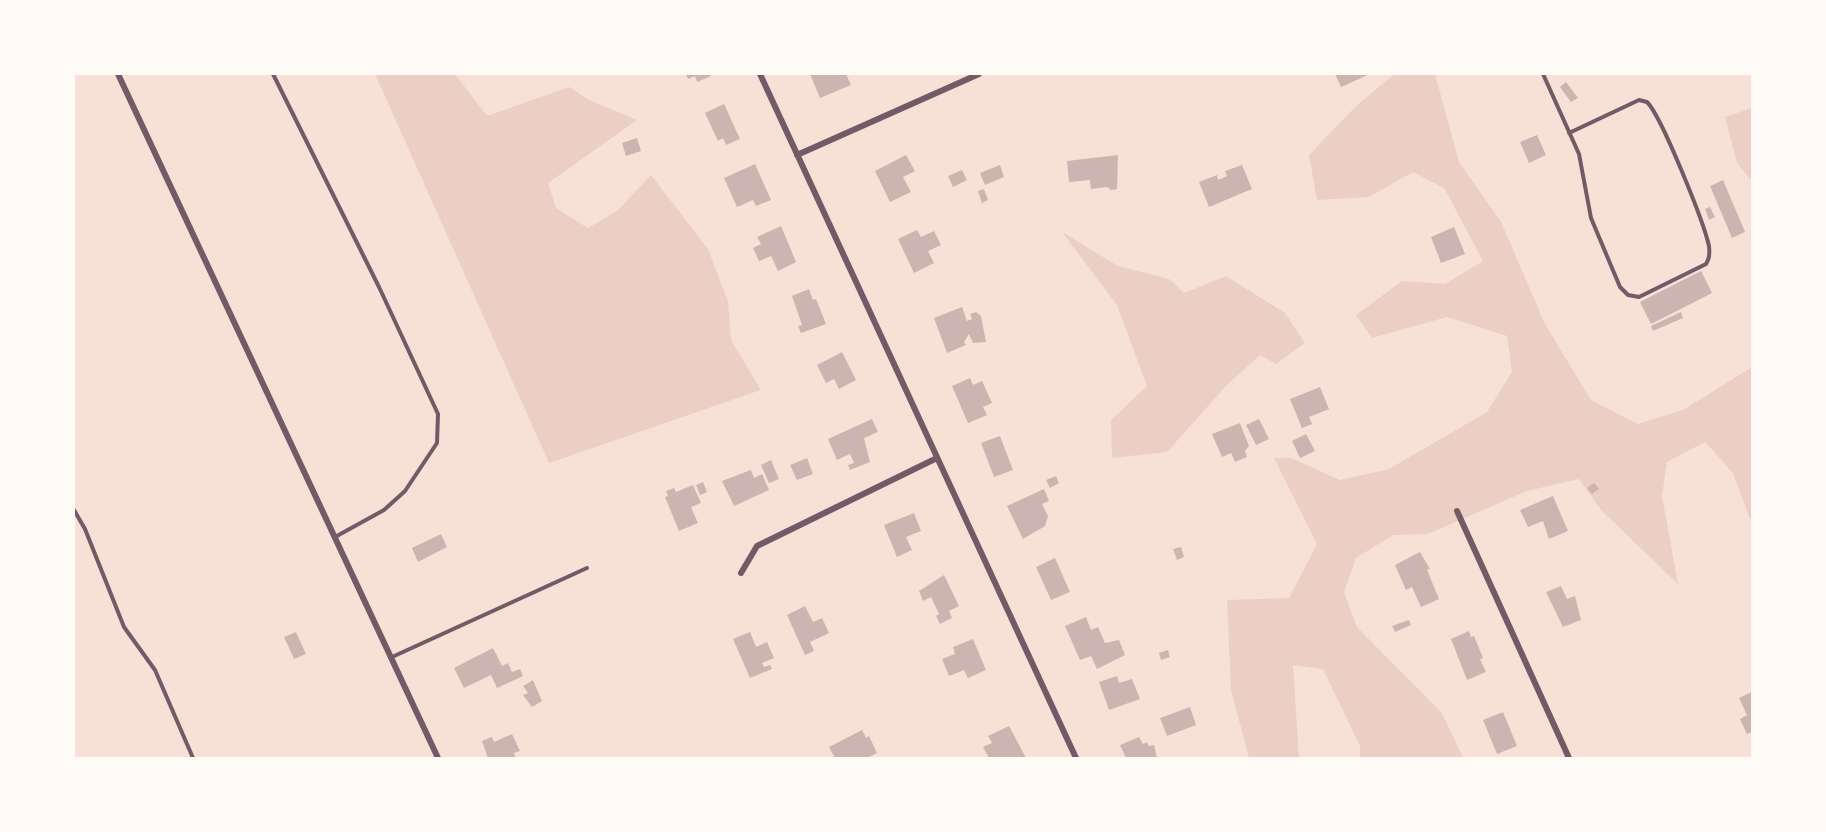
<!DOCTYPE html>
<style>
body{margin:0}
#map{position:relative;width:1826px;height:832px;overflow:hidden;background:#f7e1d7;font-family:"Archivo Narrow",sans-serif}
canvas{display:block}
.frame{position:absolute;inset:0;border:75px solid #fffaf5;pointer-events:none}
</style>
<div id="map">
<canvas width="1826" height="832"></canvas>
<div class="frame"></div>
</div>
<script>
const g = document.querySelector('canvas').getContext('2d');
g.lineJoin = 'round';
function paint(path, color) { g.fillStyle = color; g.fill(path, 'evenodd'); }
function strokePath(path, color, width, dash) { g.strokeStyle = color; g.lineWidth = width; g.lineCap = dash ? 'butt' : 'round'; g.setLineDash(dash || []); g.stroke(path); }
const green = new Path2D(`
 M375,74h80l32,42 82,-29 20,13 48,20 -89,63 8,25 32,20 29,-17 34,-36 57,74 20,52 3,39 30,50 -212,73z
 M1394,74h41l24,88 42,60 44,102 46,76 47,24 45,-14 69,-43v150l-2,2 -17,-46 -28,-31 -38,20 -5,34 16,88 -77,-74 -22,-31 -52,12 -99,43 -35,1 -37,23 -12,34 13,35 85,86 21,45h-103v-12l-37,-77 -30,-4 6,93h-50l-18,-68 -4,-90 62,-2 28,-54 -43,-86h17l49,22 49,-11 98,-57 25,-40 -5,-36 -60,-19 -75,21 -16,-23 46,-34 43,3 38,-23 -39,-73 -31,-16 -44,25 -52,3 -8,-45 46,-48z
 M1752,108v73l-15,-18 -12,-46z
 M1062,232l56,34 51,13 15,14 42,-17 59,37 20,30 -29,21 -16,-9 -34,31 -59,66 -55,6 -1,-38 36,-34 -30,-81z`);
const building = new Path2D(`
 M686,74h24l1,2 -14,6 -2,-6 -7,3z
 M810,74h36l5,11 -31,13z
 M1335,74h35l-29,13z
 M1566,82l12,16 -7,4 -11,-15z
 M724,104l16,35 -14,6 -3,-7 -5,3 -13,-28z
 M1537,135l9,20 -17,8 -9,-21z
 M637,138l4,13 -15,5 -4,-13z
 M906,155l9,16 -12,6 8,15 -21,10 -15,-31z
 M1118,155l-1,34 -6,1 -4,-3 -16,2 -1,-9 -21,2 -2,-21z
 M755,164l16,36 -15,6 -3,-6 -16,7 -13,-29z
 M1000,165l4,12 -19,8 -5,-12z
 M1242,165l10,24 -43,18 -10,-25 18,-7 1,5 9,-4 -2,-5z
 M962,170l5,10 -14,7 -5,-11z
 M1723,180l22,52 -13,6 -22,-52z
 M984,189l4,11 -6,3 -4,-12z
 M1710,207l5,10 -6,3 -4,-11z
 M781,226l15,36 -18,9 -7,-15 -12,5 -6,-13 8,-4 -4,-7z
 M1454,227l11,27 -24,9 -10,-26z
 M917,230l4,7 13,-6 7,14 -13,6 6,12 -20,10 -16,-34z
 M1701,271l11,22 -61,31 -11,-22z
 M809,289l4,11 3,-1 10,25 -25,9 -3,-7 4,-1 -10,-29z
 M962,307l5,14 5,-2 -2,-5 6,-2 5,4 5,26 -13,1 -4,-9 -5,8 2,3 -19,8 -13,-35z
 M1681,312l2,6 -30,13 -2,-5z
 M842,352l14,28 -17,9 -5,-10 -8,4 -9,-18z
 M970,378l3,7 9,-4 10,22 -9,4 4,8 -19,8 -16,-37z
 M1320,387l9,22 -20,8 3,7 -10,4 -12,-29z
 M872,419l6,13 -14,6 6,24 -20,8 -2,-5 6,-2 -4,-9 -13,6 -9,-21z
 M1259,419l10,20 -13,6 -10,-20z
 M1240,423l9,23 -4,5 2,6 -12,5 -4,-9 -9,4 -10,-23z
 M1306,434l9,17 -15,7 -8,-17z
 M1000,436l13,34 -19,7 -13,-34z
 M807,458l6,16 -16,6 -7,-15z
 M771,460l8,19 -10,4 -8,-18z
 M751,470l3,8 8,-4 7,16 -35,16 -12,-25z
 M1056,476l3,7 -9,5 -4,-8z
 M703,482l4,10 -7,3 -4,-10z
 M1594,483l5,6 -7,5 -5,-6z
 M693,485l8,18 -10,4 7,16 -19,8 -14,-34 3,-1 -2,-5 8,-3 2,4z
 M1044,489l5,12 -7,3 6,12 -3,10 -22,13 -16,-33z
 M1553,496l15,35 -19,8 -6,-18 -15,6 -8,-17z
 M914,513l7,18 -15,6 6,13 -15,7 -13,-32z
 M441,534l6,13 -29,15 -6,-14z
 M1181,547l3,10 -7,3 -4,-11z
 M1420,552l10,17 -3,1 12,29 -18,8 -9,-20 -6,3 -11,-25z
 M1055,558l15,34 -19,8 -15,-33z
 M944,575l15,31 -10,5 3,7 -12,6 -4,-8 3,-2 -8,-17 -8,4 -4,-10z
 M1561,586l6,13 8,-3 6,24 -18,7 -17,-35z
 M805,606l8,16 9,-4 7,15 -19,9 4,9 -9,4 -18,-40z
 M1086,617l5,13 7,-3 7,16 14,-3 6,15 -28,14 -6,-13 -11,4 -15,-34z
 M1409,620l2,5 -16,7 -3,-6z
 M1469,631l2,6 3,-1 9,22 -3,1 6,13 -19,8 -16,-41z
 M296,632l10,22 -12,5 -10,-22z
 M750,632l6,15 11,-5 7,16 -12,5 2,4 6,-2 2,4 -22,9 -17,-39z
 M973,639l13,31 -18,8 -4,-8 -15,6 -7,-17 13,-5 -2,-7z
 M493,648l9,18 6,-3 4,9 8,-3 3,7 -26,12 -6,-13 -27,13 -10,-20z
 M1168,650l2,7 -9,3 -2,-7z
 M1117,676l2,7 13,-4 8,20 -31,11 -10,-28z
 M533,680l9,21 -10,6 -9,-12 5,-2 -5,-7z
 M1752,692v40l-5,2 -7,-15 7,-4 -8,-17z
 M1190,707l6,18 -29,11 -7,-18z
 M1503,712l14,34 -20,8 -14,-34z
 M1009,726l17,32h-37l-6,-11 9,-4 -4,-7z
 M862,730l4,8 3,-2 8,17 -10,5h-32l-6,-11z
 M512,734l8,17 -6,2 2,5h-28l-6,-17 10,-4 2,5z
 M1139,737l4,7 4,-2 2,4 5,-1 3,13h-31l-6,-13z`);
const service = new Path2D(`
 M273,74l106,213 59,127 -1,29 -32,48 -21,19 -49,27
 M1543,74l36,80 12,64 29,69 8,8 11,2 67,-33c4,-6 4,-11 3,-18 -5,-23 -47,-129 -62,-144l-8,-2 -70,33
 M74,510l11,19 39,98 31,43 38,88
 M392,657l195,-89`);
const minor = new Path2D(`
 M118,74l320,684
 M760,74l316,684
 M797,155l182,-81
 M1457,511l112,247
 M741,573l16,-27 180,-88`);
paint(green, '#ebcfc5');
paint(building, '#ccb4b1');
strokePath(service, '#755966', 4);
strokePath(minor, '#755966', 6);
</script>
